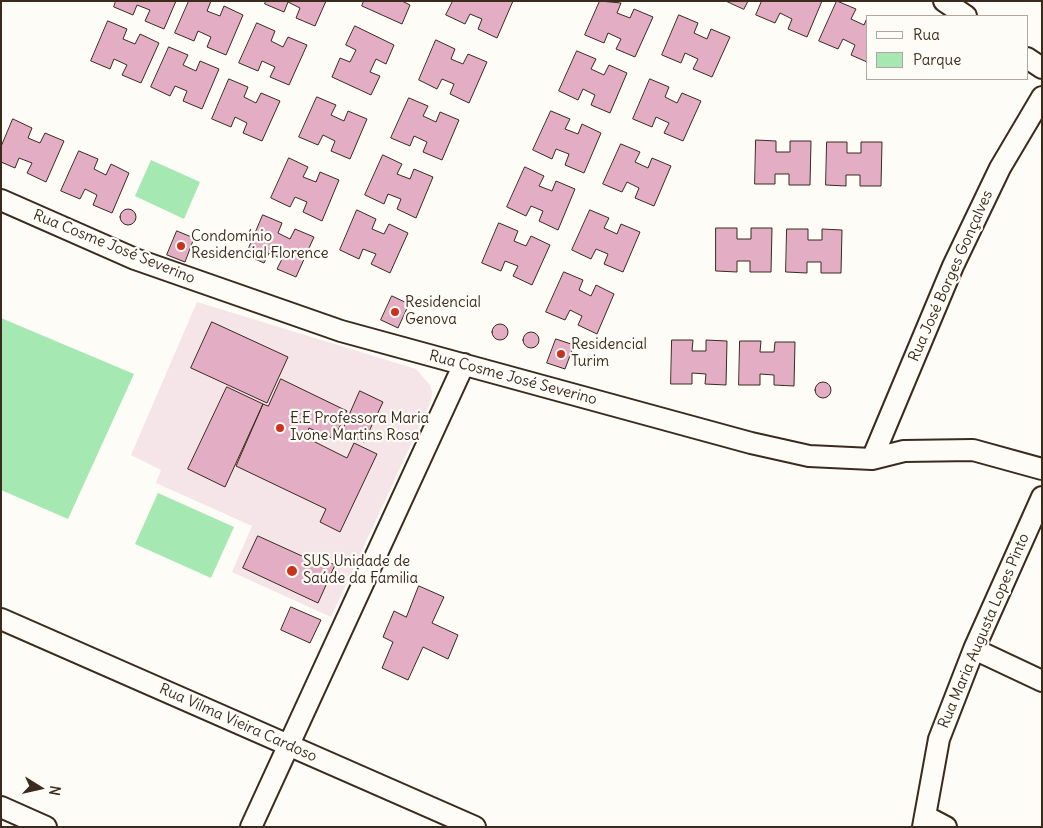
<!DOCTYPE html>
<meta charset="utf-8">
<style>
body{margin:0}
#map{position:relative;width:1043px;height:828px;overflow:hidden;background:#fdfcf7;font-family:Delius,sans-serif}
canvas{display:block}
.frame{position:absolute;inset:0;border:2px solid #3b2a1e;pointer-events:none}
.legend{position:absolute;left:866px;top:15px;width:162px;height:65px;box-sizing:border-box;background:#fdfcf7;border:1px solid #afa8a0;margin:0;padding:6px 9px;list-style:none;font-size:15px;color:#3b2a1e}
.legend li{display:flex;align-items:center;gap:10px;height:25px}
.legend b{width:25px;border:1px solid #afa8a0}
.north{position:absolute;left:15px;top:763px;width:50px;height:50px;-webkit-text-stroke:4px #fdfcf7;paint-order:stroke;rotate:100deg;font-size:14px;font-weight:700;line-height:20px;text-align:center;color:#3b2a1e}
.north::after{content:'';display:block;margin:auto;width:18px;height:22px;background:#3b2a1e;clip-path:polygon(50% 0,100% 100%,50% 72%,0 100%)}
</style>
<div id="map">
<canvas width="1043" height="828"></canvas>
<div class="frame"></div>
<ul class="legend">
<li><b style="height:6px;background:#fdfcf7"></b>Rua</li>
<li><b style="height:14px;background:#a5e8b2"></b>Parque</li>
</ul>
<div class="north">N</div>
</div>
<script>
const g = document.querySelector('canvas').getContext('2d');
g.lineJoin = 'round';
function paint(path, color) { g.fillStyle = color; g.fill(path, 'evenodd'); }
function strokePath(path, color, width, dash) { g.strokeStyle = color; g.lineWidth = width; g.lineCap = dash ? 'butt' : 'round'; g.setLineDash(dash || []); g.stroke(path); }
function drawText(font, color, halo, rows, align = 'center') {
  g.font = font + ' Delius,sans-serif'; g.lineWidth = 4.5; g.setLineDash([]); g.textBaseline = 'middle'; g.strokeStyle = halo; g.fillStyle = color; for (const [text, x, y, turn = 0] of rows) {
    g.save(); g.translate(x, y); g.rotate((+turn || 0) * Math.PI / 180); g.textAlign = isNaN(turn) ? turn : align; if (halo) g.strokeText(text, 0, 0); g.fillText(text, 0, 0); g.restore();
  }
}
const built = new Path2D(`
 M197,302l219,67 14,16 2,7 -1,9 -100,216 -99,-45 20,-46 -96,-43 5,-13 -30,-15z`);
const green = new Path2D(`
 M151,160l49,22 -16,37 -49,-23z
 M1,318l133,56 -66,145 -67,-29z
 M158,493l76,34 -23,51 -76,-34z`);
const building = new Path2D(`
 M116,1h60l-12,28 -19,-8 5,-11 -13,-5 -4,10 -19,-8z
 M189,1h22l-4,10 13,5 4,-10 19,9 -17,40 -19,-8 4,-10 -13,-6 -4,10 -19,-8z
 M266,1h60l-11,25 -19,-8 4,-10 -12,-6 -4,10 -19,-8z
 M364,1h38l8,4 -8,19 -40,-18z
 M453,1h60l-16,37 -19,-9 4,-10 -12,-5 -5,10 -19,-9z
 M600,1l21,2 -4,10 13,5 4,-9 19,8 -18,40 -19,-8 5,-10 -13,-6 -4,10 -19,-8z
 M726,1h22l-4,8z
 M762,1h60l-15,36 -19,-8 4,-10 -12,-6 -5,10 -19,-8z
 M837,1l19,8 -5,10 13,6 3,-7v44l-16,-7 4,-10 -12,-6 -5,10 -19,-8z
 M679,15l19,8 -4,10 13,6 4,-10 19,8 -18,40 -19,-8 5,-10 -13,-6 -4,10 -19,-8z
 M108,21l19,8 -4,10 12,5 5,-10 19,9 -18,40 -19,-8 5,-10 -13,-6 -4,10 -19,-8z
 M257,23l18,8 -4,10 12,6 5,-10 19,8 -18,40 -19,-8 5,-10 -13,-6 -4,10 -19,-8z
 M355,26l39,19 -8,19 -10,-5 -6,13 10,4 -9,19 -39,-18 8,-19 10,4 6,-12 -10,-5z
 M436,40l19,9 -4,10 12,5 5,-10 19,8 -18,41 -19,-9 4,-10 -12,-5 -5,10 -18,-9z
 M169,47l19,8 -5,10 13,6 4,-10 19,8 -17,40 -19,-8 4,-10 -12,-5 -5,10 -19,-9z
 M577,51l19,8 -5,10 13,6 5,-10 18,8 -17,40 -19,-8 4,-10 -12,-6 -5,11 -19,-9z
 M229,79l19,8 -4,10 12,6 5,-10 19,8 -18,40 -19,-8 4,-10 -12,-6 -4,10 -19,-8z
 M650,79l19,8 -4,10 12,6 5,-10 19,8 -18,40 -19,-8 5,-10 -13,-6 -4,10 -19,-8z
 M317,97l19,8 -5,10 13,6 4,-10 19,8 -17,40 -19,-8 4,-10 -12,-6 -5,10 -19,-8z
 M409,98l19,8 -5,10 13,6 4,-10 19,8 -17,40 -19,-8 4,-10 -13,-6 -4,10 -19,-8z
 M551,111l19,8 -5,10 13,5 4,-10 19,9 -17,40 -19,-8 4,-11 -13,-5 -4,10 -19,-9z
 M13,119l19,9 -4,10 12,5 5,-10 19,8 -18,41 -19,-9 5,-10 -13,-5 -4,10 -14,-6v-15z
 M756,140l20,1v11h14v-11h21l-1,44h-21v-11h-14v10h-20z
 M827,142h20v11h14v-11h21l-1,44h-21v-11h-14v11l-20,-1z
 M621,144l19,8 -5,10 13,6 4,-10 19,8 -17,40 -19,-8 4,-10 -12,-6 -5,10 -19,-8z
 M79,151l19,8 -4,10 12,6 5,-11 18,9 -17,40 -19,-8 4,-10 -12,-6 -5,10 -19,-8z
 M383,155l19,9 -5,10 13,5 4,-10 19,8 -17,41 -19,-9 4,-10 -13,-5 -4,10 -19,-9z
 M289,158l19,9 -5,10 13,5 4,-10 19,8 -17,41 -19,-9 4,-10 -12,-5 -5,10 -19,-9z
 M525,167l19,9 -5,10 13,5 4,-10 19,8 -17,41 -19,-9 4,-10 -12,-5 -5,10 -19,-9z
 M120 217a8 8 0 1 1 16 0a8 8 0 1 1-16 0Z
 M357,210l19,9 -4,10 12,5 5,-10 19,9 -18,40 -19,-9 5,-10 -13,-5 -4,10 -19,-9z
 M590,210l19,8 -5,10 13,6 4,-10 19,8 -17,40 -19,-8 4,-10 -12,-5 -5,10 -19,-9z
 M263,215l19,8 -4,10 12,6 5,-10 19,8 -18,40 -19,-8 5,-10 -13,-6 -5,10 -18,-8z
 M499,223l19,8 -4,10 12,5 5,-10 19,9 -18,40 -19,-9 5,-10 -13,-5 -4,10 -19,-8z
 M716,228h21v11h14v-11h21l-1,44h-21v-11h-13v11l-21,-1z
 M787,229h21v11h14v-11l20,1 -1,43h-20v-11h-14v11l-21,-1z
 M177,231l17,7 -9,24 -18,-7z
 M564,272l19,8 -4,10 12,6 5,-11 18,9 -17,40 -19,-9 4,-9 -12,-6 -5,10 -19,-8z
 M392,296l17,8 -11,24 -17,-8z
 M212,322l76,35 -21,46 -76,-35z
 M492 332a8 8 0 1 1 16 0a8 8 0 1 1-16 0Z
 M523 340a8 8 0 1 1 16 0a8 8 0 1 1-16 0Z
 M556,339l18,6 -9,24 -18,-6z
 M672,340h21l-1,11h14v-11l21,1 -1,44 -21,-1 1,-10 -14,-1v11h-21z
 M740,341h21l-1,11h14l1,-10h20l-1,44 -20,-1v-10l-14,-1v11h-21z
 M281,379l66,32 -13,28 -25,-11 -4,9 42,21 7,-15 23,11 -37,78 -20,-10 6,-13 -90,-43 27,-62 5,2z
 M815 390a8 8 0 1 1 16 0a8 8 0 1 1-16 0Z
 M227,387l36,17 -38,83 -37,-18z
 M360,391l23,11 -19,40 -22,-10z
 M258,536l66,30 2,-5 9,4 -17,38 -75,-35z
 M419,586l25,11 -12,26 26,12 -10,24 -25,-12 -15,33 -26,-12 11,-26 -10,-5 11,-26 12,6z
 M291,607l30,13 -11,23 -29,-13z`);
const minor = new Path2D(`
 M944,1l22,15
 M1027,58l15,10
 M1,200l134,59 206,72 410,112 58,13 63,3 32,-8 69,-1 69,19
 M872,459l81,-193 47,-98 42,-71
 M1,619l474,208
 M974,649l68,32
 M1,807l45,20
 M925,816l21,11
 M251,827l213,-463
 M923,827l16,-88 35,-90 68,-152`);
const markers = [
 [181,246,5,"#c8321e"],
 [395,312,5,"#c8321e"],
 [561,354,5,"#c8321e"],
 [280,428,5,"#c8321e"],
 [292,571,6,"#c8321e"]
];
const poiNames = [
 ["Condomínio",191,237],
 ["Residencial Florence",191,254],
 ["Residencial",405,303],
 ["Genova",405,320],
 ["Residencial",571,345],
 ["Turim",571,362],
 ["E.E Professora Maria",290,419],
 ["Ivone Martins Rosa",290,436],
 ["SUS Unidade de",303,562],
 ["Saúde da Familia",303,579]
];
const streetNames = [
 ["Rua Cosme José Severino",114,247,22],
 ["Rua José Borges Gonçalves",951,276,-66],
 ["Rua Cosme José Severino",513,378,15],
 ["Rua Maria Augusta Lopes Pinto",984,631,-67],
 ["Rua Vilma Vieira Cardoso",238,723,24]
];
paint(built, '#f5e4e8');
paint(green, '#a5e8b2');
paint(building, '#e3adc4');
strokePath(building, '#3b2a1e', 1);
strokePath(minor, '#3b2a1e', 24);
strokePath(minor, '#fdfcf7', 20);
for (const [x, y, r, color] of markers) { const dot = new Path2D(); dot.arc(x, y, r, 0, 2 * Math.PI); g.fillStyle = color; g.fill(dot); strokePath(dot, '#fdfcf7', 2); }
drawText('15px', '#3b2a1e', '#fdfcf7', poiNames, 'left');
drawText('15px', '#3b2a1e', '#fdfcf7', streetNames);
</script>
